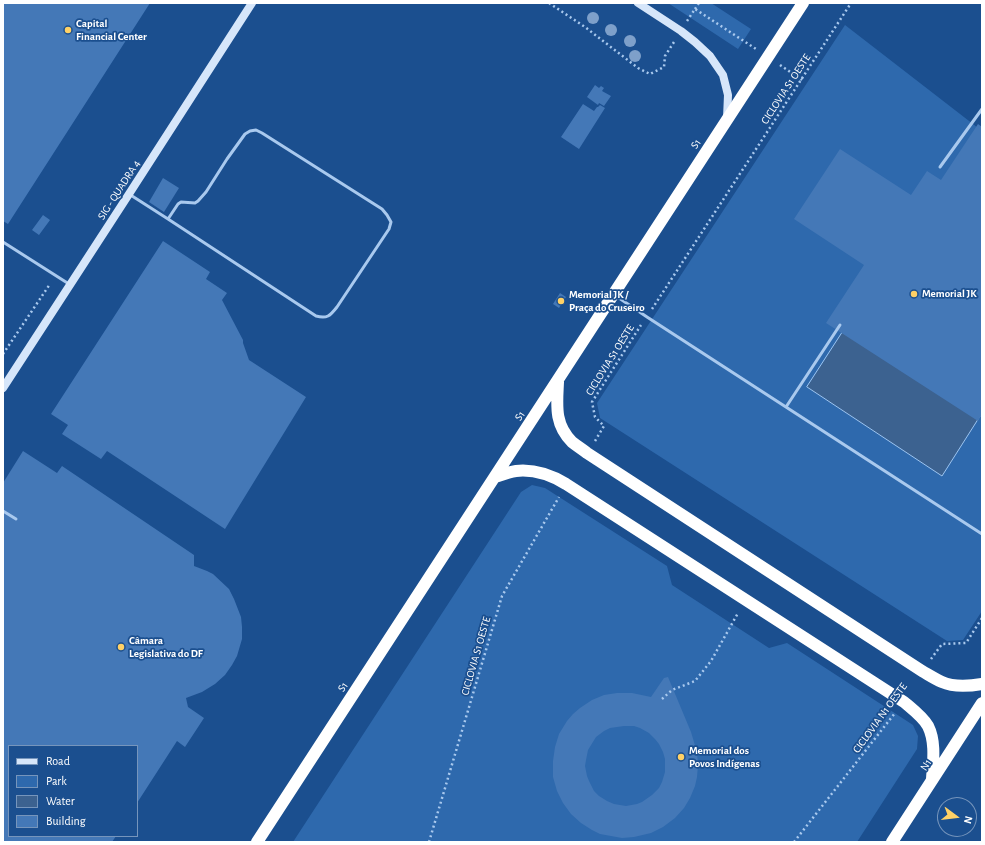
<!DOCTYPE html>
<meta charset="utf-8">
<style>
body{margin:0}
#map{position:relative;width:985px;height:845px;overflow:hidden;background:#1b4f8f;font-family:"Alegreya Sans",sans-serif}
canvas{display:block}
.frame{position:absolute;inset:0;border:4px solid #fff;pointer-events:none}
.legend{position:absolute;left:8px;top:745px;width:130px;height:92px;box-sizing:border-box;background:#1b4f8f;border:1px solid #7695bc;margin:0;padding:5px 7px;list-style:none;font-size:12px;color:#fff}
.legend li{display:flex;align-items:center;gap:8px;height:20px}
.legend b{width:20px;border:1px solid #7695bc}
.north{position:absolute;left:937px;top:797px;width:40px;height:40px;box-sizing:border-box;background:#1b4f8f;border:1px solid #7695bc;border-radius:50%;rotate:105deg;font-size:11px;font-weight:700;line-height:16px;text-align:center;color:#fff}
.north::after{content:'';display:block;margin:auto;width:14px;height:18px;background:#ffd166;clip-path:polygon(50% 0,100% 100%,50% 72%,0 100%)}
</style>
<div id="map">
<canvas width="985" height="845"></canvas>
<div class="frame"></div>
<ul class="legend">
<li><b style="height:5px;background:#d6e6fa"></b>Road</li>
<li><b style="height:11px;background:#2e69ad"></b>Park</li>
<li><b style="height:11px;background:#3c6290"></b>Water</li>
<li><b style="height:11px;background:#4478b7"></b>Building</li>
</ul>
<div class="north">N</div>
</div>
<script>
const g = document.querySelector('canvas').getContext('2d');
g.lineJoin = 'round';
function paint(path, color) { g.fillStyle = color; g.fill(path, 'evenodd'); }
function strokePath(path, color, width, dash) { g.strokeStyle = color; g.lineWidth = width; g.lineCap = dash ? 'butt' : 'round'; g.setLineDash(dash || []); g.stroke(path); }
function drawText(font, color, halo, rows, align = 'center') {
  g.font = font + ' "Alegreya Sans",sans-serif'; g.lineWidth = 3.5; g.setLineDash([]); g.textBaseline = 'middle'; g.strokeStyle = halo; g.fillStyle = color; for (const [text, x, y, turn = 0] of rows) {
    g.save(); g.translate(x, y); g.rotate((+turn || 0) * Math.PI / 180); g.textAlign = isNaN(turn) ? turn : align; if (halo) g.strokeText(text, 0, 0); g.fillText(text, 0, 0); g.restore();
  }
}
const green = new Path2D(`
 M668,3h43l40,26 -13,20z
 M845,25l137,106v480l-19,29 -16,1 -347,-223 -3,-15z
 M532,485l13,3 122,78 5,19 97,63 18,-5 126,82 5,11 -1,13 -60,93h-564l228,-350z`);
const water = new Path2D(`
 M879,276l103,137 -40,63 -135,-89z`);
const building = new Path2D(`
 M3,3h147l-142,221 -5,-3z
 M595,85l4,3 2,-2 3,2 -2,3 9,5 -7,10 -5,-3 -1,2 -11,-8z
 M583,104l11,7 3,-4h1l2,-2 5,3 -26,41 -18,-12z
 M978,124l4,3v287l-4,7 -152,-98 38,-58 -70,-46 46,-70 71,46 16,-24 14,9z
 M163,178l16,10 -15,24 -15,-10z
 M43,215l7,5 -11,15 -7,-5z
 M163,241l47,31 -4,7 21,14 -5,7 21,40v3l6,17 57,37 -81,132 -118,-78 -6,8 -39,-25 6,-9 -17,-11z
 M560,293l6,4 -7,11 -6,-4z
 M23,451l34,22 5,-7 132,89v11l13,5 6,3 16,15 5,10 7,18 1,10v12l-5,17 -5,9 -7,10 -10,9 -13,8 -16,6 2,9 16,11 -19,29 -8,-6 -40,62v-57h-128v90h107l-4,6h-109v-359z
 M668,677l23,55 6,20 1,13 -1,12 -2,9 -5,12 -6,10 -9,10 -12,9 -12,6 -17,4 -12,1 -22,-4 -8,-4 -11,-7 -10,-9 -8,-11 -6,-12 -4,-14v-16l2,-14 4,-13 8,-13 6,-7 7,-6 12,-8 12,-5 13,-2h15l19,4 13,-19zM624,726h10l6,2 9,5 6,6 4,5 4,8 2,7v13l-3,10 -3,6 -7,7 -10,7 -5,2 -11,2 -12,-2 -7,-3 -8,-5 -5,-5 -5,-10 -2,-5 -2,-10 1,-6 2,-10 8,-13 8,-6 6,-3z`);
const path = new Path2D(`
 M549,3l36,24 53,41 12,6 14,-7 1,-11 9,-14
 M695,9l4,-6
 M687,21l8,-12 61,40
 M780,65l22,15
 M652,309l199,-306
 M3,354l47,-70
 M595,441l9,-15 -9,-9 -3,-15 49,-77
 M931,659l11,-15 24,-1 16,-25
 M662,699l10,-9 23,-9 16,-20 27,-48
 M429,842l73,-246 57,-99
 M794,842l101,-129`);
const lane = new Path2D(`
 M256,130l6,3 120,76 5,6 4,7 -2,7 -52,78c-7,9 -10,12 -21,9l-148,-97 10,-15 3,-2 14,1 3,-2 8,-9 21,-33 18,-25 5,-3z
 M940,167l42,-58
 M129,194l39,25
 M3,242l66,42
 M616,296l31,21 335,217
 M786,407l54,-82
 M3,511l13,8`);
const secondary = new Path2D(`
 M638,3l43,28 14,11 15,14 13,19 5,20 -1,23
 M3,388l126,-194 123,-191`);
const highway = new Path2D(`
 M558,382c-1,23 -4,42 14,60 5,4 10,7 15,11l335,218c7,4 13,8 20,11 11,5 28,4 40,2
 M495,477c6,-2 14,-5 21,-6 18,-2 35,4 50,13l338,218c7,6 19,15 24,24 8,16 5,36 4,53
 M257,842c182,-280 365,-559 546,-839
 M892,842l90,-139`);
const trees = [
 [593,18],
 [611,30],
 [630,41],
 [635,56]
];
const markers = [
 [68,30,4,"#ffd166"],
 [914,294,4,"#ffd166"],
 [561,301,4,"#ffd166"],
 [121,647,4,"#ffd166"],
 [681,757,4,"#ffd166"]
];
const poiNames = [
 ["Capital",76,24],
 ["Financial Center",76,37],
 ["Memorial JK",922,294],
 ["Memorial JK /",569,295],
 ["Praça do Cruseiro",569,308],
 ["Câmara",129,641],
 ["Legislativa do DF",129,654],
 ["Memorial dos",689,751],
 ["Povos Indígenas",689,764]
];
const streetNames = [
 ["CICLOVIA S1 OESTE",786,89,-57],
 ["S1",696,144,-57],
 ["SIG - QUADRA 4",119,190,-57],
 ["CICLOVIA S1 OESTE",610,360,-58],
 ["S1",520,416,-57],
 ["CICLOVIA S1 OESTE",476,656,-74],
 ["S1",343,687,-57],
 ["CICLOVIA N1 OESTE",880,718,-54],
 ["N1",926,765,-57]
];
paint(green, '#2e69ad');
paint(water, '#3c6290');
strokePath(water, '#9cc4f0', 1);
paint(building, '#4478b7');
strokePath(path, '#a9c9ee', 2.5, [2, 3]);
strokePath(lane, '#a9c9ee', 3);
strokePath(secondary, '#d6e6fa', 8);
strokePath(highway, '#fff', 12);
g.fillStyle = '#7ea0ca';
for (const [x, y] of trees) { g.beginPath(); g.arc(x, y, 6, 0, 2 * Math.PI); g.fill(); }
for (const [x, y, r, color] of markers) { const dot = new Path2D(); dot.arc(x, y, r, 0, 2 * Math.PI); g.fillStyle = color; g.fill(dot); strokePath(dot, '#1b4f8f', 1.5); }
drawText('bold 11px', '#fff', '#1b4f8f', poiNames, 'left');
drawText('11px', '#fff', '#1b4f8f', streetNames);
</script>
